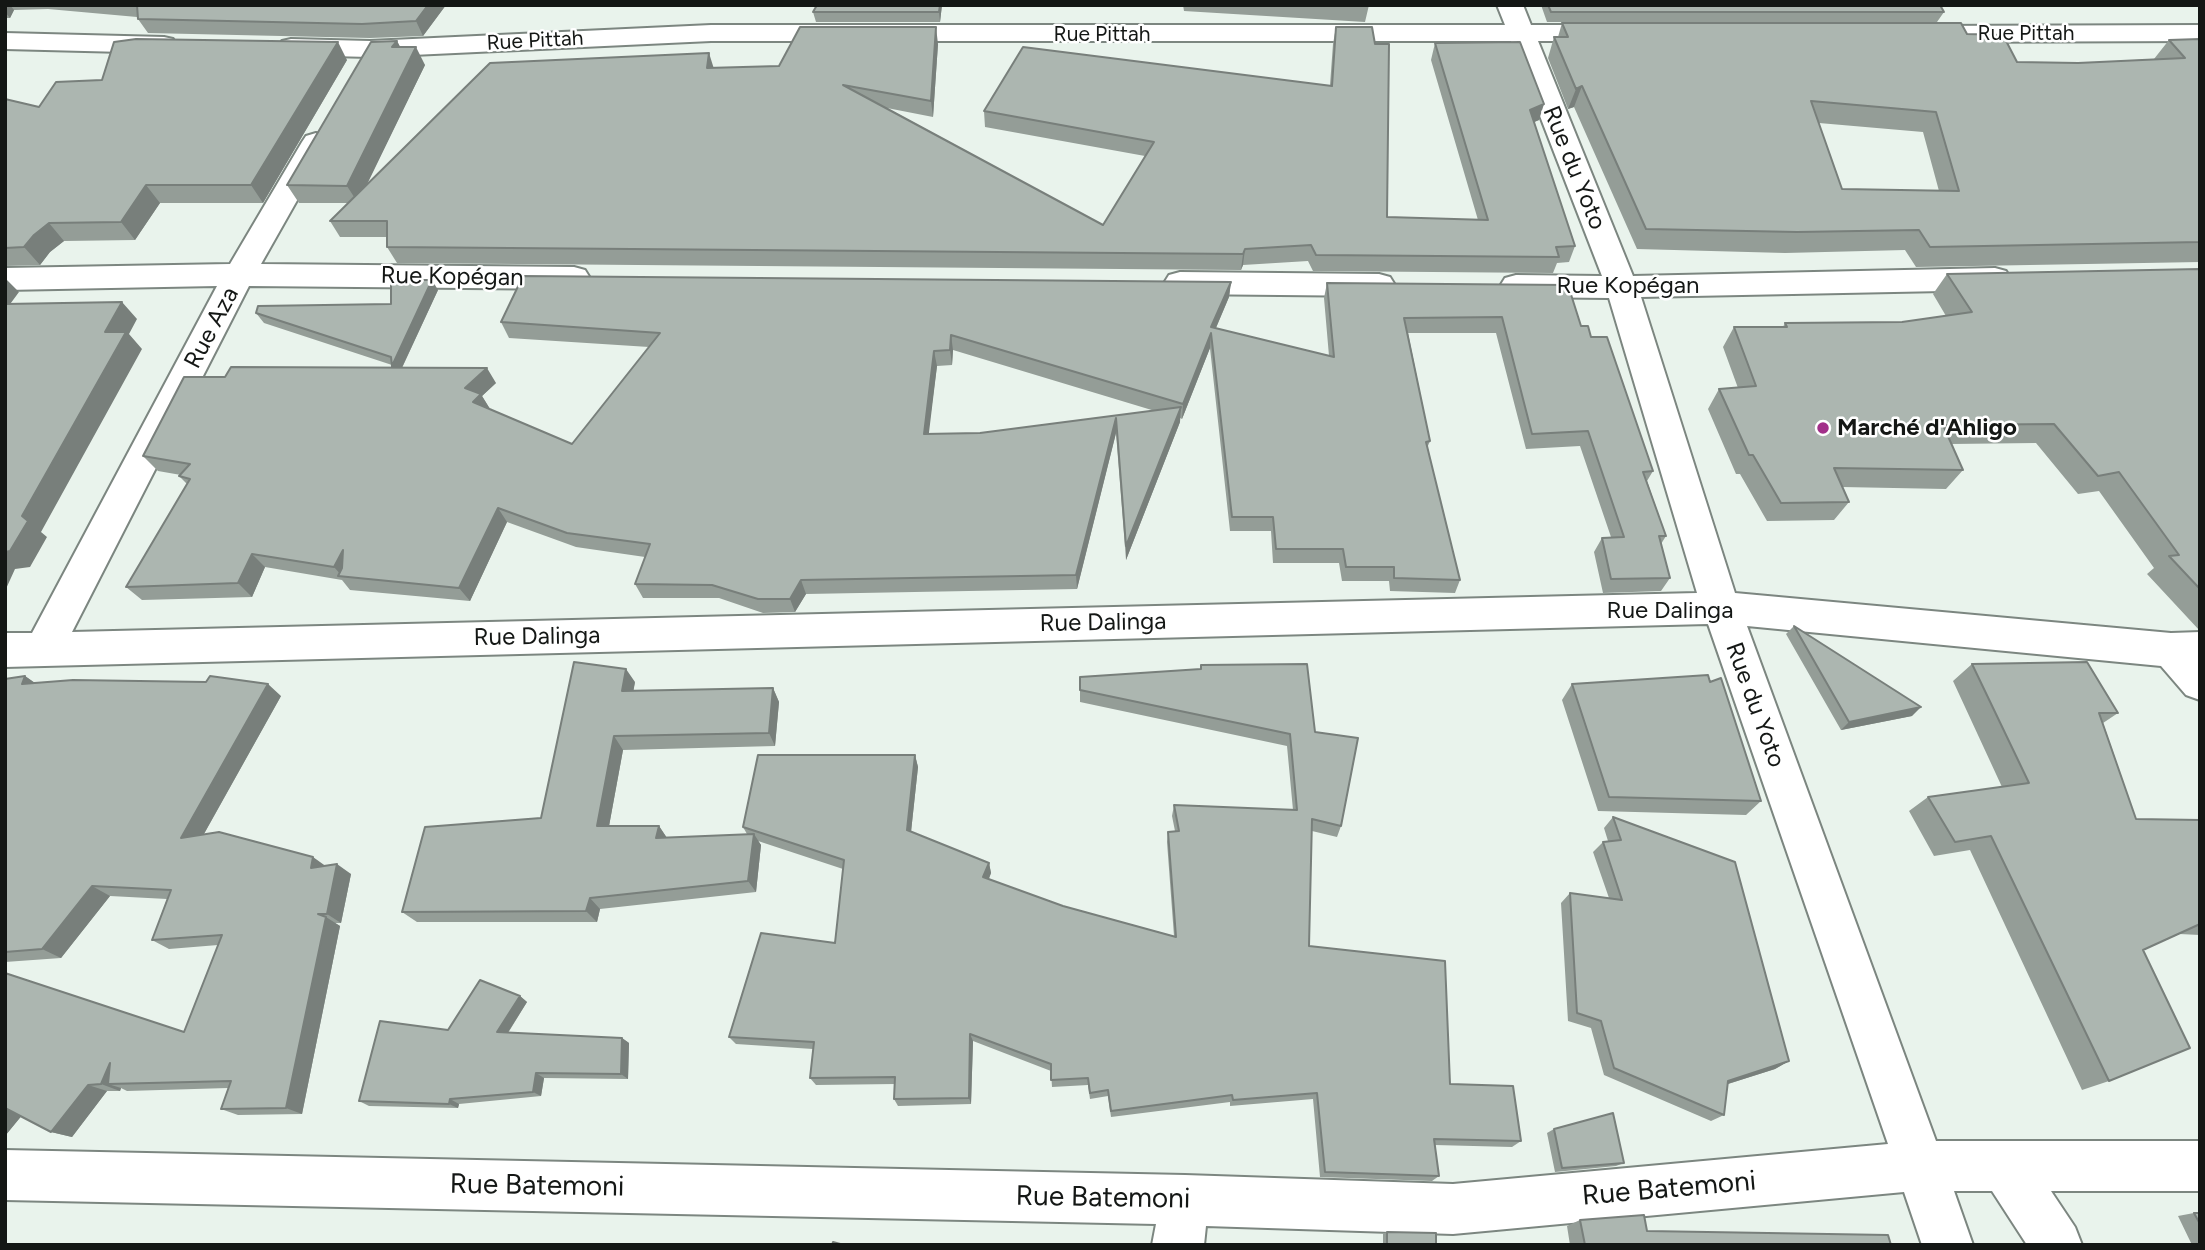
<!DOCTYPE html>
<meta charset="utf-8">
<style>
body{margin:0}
#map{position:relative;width:2205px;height:1250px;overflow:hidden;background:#e9f3ec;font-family:Figtree,sans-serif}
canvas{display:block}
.frame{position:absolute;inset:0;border:7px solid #141715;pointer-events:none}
</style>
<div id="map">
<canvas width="2205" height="1250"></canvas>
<div class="frame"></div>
</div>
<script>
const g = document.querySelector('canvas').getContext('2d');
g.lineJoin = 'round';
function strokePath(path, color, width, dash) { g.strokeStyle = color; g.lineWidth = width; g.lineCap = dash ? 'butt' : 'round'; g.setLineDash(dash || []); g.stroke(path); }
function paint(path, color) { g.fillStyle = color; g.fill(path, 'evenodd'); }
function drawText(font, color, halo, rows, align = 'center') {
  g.font = font + ' Figtree,sans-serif'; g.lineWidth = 5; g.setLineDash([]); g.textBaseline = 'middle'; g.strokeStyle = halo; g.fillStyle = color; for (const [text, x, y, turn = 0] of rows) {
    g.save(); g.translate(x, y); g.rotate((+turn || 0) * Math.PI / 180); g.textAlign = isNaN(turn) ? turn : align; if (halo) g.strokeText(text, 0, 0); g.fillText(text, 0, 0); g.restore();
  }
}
const minor = new Path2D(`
 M1497,5h26l8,20h82l9,2 4,6 -4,6 -9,2h-75l95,235 362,-8 11,3 5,8 -5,8 -11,3 -354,7 94,296 436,40 29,-1v68l-14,-5 -25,-29 -414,-40 189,515h264v50h-149l24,36 7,18h-55l-35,-54h-38l19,54h-51l-18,-53 -451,42 -247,-8 -2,19h-52l4,-21 -1151,-24v-50l1180,25 268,9 435,-40 -180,-520 -1703,43v-34h27l185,-347 -212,4v-22l225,-4 72,-122 4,-6 10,-3 10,3 4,6 -69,122 313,3 11,3 5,8 -5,8 -11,3 -325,-3 -177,346 1625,-39 -88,-295 -93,-1 -11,-3 -5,-8 5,-8 11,-3 86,1 -91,-235h-800l-341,16 -79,-2 -9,-2 -4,-6 4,-6 9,-2 79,2 341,-16h794z
 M2200,25v16l-279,1 -9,-2 -4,-6 4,-6 9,-2z
 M5,33l159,4 9,2 4,6 -4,6 -9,2 -159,-4z
 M1180,272l199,2 11,3 5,8 -5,8 -11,3 -199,-2 -11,-3 -5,-8 5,-8z`);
const wall = new Path2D(`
 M5,5h441l-23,31 -53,2 -222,-5 -10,-14 -1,-2 -89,-8 -34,1 -4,8h-5z
 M942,5l-2,17h-124l-3,-10z
 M1183,5h186l-4,17 -181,-11z
 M1541,5h399l4,7 -7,10h-390z
 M1562,23l405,11 50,28 61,1 76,-4 15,-19 31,-1v223l-284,5 -11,-17 -120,3 -148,-4 -63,-142 -6,2 -20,-51 6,-21h4zM1819,123l104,9 16,59 -97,-2z
 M1336,27l51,190 91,3 -47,-160 4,-17 104,77 -5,2 41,124 -6,16 -12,1 -4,10 -240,-2 -5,-10 -65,4 -2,5 -844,-7 -10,-16v-10h-47l-10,-16 18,-18h-49l-12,-18 110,-144 3,6 25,18 -59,120 348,-117 65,-2 159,-22 -5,73 -46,-9 216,117 42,-69 -160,-29 -1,-16 346,-26 3,-41z
 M347,60l-84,143h-103l-25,37 -71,1 -14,11 -10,13 -35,1v-167l34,8 63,-27z
 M2200,269v362l-53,-57 7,-6 -55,-77 -21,3 -42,-51 -85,1 12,26 -17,19 -104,-2 7,15 -15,18 -67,1 -27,-47h-4l-28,-65 11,-20 19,-1 -15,-41 11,-20h49l2,-4 117,-1 44,-6 -13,-22 14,-20z
 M1231,282l-2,15 -13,31 113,28 -5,-58 3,-15 254,43 10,11 62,134 -6,10 19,55 -5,8 9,34 -9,13 -58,2 -9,-41 8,-14 9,-1 -31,-91 -54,3 -30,-116h-88l22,108 -3,7 33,132 -5,13 -65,-2 -1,-10h-47l-3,-18h-66l-2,-32h-41l-20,-183 -28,71 -2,-1v4l-54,138 -10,-127 -39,156 -271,5 -11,18 -32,1 -44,-15h-76l-8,-14 10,-27 -69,-10 -69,-25 -37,79 -120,-11 -8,-10 -77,-13 -13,30 -110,3 -16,-13 61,-103 -8,-8 2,-1 -23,-4 -15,-15 82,-79 167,-9v-3l-128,-42 -8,-10 135,-9 47,-14 -36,78 94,15 -14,13 8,13 82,35 77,-97 -140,-9 -8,-16zM953,350l202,61 -175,22 -52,1 9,-68 15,-1z
 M1794,626l118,90 -71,14 -55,-96z
 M1972,664l146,49 -15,10 33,96 64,1v115l-21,-1 -36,16 -34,131 -27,9 -112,-240 -36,6 -25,-45 19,-14 74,-10 -49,-106z
 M1201,665l114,67 26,94 -4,11 -25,-6 -3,115 141,138 71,57 -9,6 -77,-2 4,31 -7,5 -112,-4 -7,-78 -83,7v-4l-119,15 -3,-21 -18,3 -2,-14 -36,2 -1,-16 -78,-30 -2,63 -73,2 -4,-7 1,-15 -79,1 -6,-7 3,-29 -77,-5 -7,-7 106,-94 8,-74 -85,-28 3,4 -5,47 -156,17 -3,13h-180l-15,-10 139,-94 94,-136 -2,9 140,-3 6,14 -4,44 -152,4 -14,76h50l8,12 80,-4 -4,-7 172,-72 3,12 -7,65 78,31 2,10 -2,6 74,27 111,30 -7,-94 1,-10 7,-1 -3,-15 2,-11 119,5 -6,-64 -207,-44v-12l120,-21z
 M25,676l10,7 246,13 -77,138 121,32 26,8 -10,49h-6l5,3 -38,188 -64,1 -17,-6 7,-21 -101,3 -6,-3 -1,3h-13l-35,46 -21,-5 -30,-16 -16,20v-163l179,59 34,-87 -49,4 -17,-9 15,-41 -57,-3 -49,62 -56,4v-283z
 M1710,682l51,119 -15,14 -148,-4 -36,-111 10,-16z
 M1613,817l176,244 -14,8 -47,15 -4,31 -13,6 -107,-46 -13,-47 -23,-7 -7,-118 9,-10 39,5 -16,-46 10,-10 5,-1 -4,-13z
 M520,996l7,6 -19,31 114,5 7,5 -1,36 -84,-1 -3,18 -82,8 -1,4 -89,-2 -10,-5 89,-71z
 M1554,1129l70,34 -8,3 -61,6 -8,-39z
 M2194,1213h6v32h-8l-14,-29z
 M1580,1220l67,11 244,14h-321l-3,-19z
 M1387,1232l49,13h-53v-11z`);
const shadedWall = new Path2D(`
 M5,5h5l4,5 -4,8 -5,-6z
 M428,5h18l-23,31 -7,-15z
 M940,5h2l-2,17 -1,-10z
 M936,27l2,17 -5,73 -2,-16z
 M397,41l9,17 -14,-11z
 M338,42l9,18 -84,143 -12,-18z
 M416,47l9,18 -67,138 -11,-17z
 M709,53l5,16 -7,-1z
 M1582,86l-8,21 -6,2 8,-20z
 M1544,104l-5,16 -14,6 5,-16z
 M146,185l14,18 -25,37 -14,-18z
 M49,223l15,18 -14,11 -10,13 -16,-18 10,-12z
 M1245,249l-2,16 -2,5 2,-16z
 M5,278l14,14 -14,19z
 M432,280l6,10 -40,86 -6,-10z
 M1231,282l-2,15 -17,40 -1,-4 -1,15 -28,71 1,-15 28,-77z
 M122,302l15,17 -8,15 13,15 -101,183 6,5 -17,30 -15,2 -10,22v-39l100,-220z
 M951,335l2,15 -1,15 -2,-15z
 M934,351l3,15 -10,83 -3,-15z
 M487,368l9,15 -14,13 8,13 -8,8 -17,-29z
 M1181,407l-1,15 -54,138v-14z
 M1116,418v15l-39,156 -1,-14z
 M498,508l9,14 -37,79 -11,-13z
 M343,550l-1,26 -8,-9z
 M252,554l13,13 -13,30 -14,-14z
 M801,580l5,14 -11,18 -5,-13z
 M626,669l9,13 -4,23 -9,-14z
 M25,676l17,12 -20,-4z
 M268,684l13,12 -85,152 -15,-10z
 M773,688l6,14 -4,44 -6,-13z
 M1921,707l-9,9 -71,14 8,-8z
 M614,736l9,14 -16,87 -10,-11z
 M915,755l3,12 -8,74 -3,-11z
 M659,826l8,12h-11z
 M754,834l7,11 -5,47 -8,-11z
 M313,857l14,10 -16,1z
 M989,863l2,10 -6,14 -2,-10z
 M337,864l14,10 -10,49 -14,-9z
 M92,886l18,10 -49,62 -19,-9z
 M590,898l10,11 -3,13 -11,-11z
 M326,917l14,9 -38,188 -16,-6z
 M520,996l7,6 -22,35 -8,-5z
 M970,1034l3,7 -2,63 -2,-6z
 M622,1038l7,5 -1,36 -7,-5z
 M1789,1061l-14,8 -60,19 13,-7z
 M110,1063l-2,21 13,4 -1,3 -19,-7z
 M536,1073l8,5 -3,18 -8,-4z
 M88,1085l19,6 -35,46 -21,-5z
 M450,1099l9,5 -1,4 -9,-4z
 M5,1108l19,5 -19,23z`);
const building = new Path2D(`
 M137,5h291l-12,16 -54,3 -224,-5z
 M817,5h123l-1,7h-126z
 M1548,5h392l4,7h-393z
 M1562,23h399l6,11 36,1 14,27 61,1 107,-5 -16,-18 31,-1v203l-270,5 -11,-17 -122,2 -151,-3 -64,-143 -6,3 -22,-52h14zM1811,101l125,11 23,79 -117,-2z
 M800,27h136l-5,74 -88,-16 260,140 51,-83 -170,-31 39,-64 309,39 4,-59h36l3,17h14l-2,173 101,3 -53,-177 85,-1 24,62 -14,6 45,136 -19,1 3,10 -243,-2 -5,-10 -66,4 -2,5 -856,-7v-26h-57l160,-158 219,-10 -2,15 72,-2z
 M136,39l202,3 -87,143h-105l-25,37 -72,1 -15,12 -10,12 -19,1v-149l34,8 17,-25 46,-2 12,-38z
 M397,41l-5,6h24l-69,139 -60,-1 84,-143z
 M2200,269v320l-31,-33 10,-1 -60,-83 -21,4 -44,-52 -111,1 20,45 -129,-2 15,34 -68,1 -28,-48h-4l-30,-66 37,-3 -22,-59h53l-2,-4 117,-1 70,-10 -25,-38z
 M523,276l708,6 -20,45 123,30 -7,-74 241,2 13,41h7l3,11h16l46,134 -10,1 23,64h-7l11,42 -59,1 -9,-41 22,-1 -36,-106 -56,3 -30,-117 -98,1 26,123 -4,1 34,138 -66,-2v-11h-48l-3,-18h-67l-3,-32h-41l-21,-184 -28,71 -232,-69 -1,15 -16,1 -10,83 56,-1 201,-26 -55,139 -10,-128 -40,157 -275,5 -11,19h-32l-46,-14 -77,-1 15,-40 -83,-11 -69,-25 -39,80 -121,-12 4,-8 1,-18 -9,17 -82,-13 -14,29 -112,4 64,-108 -11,-3 11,-12 -47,-8 41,-79h41l6,-10 256,1 -22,20 16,6 -8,8 99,42 88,-111 -159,-11z
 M391,280h41l-40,86 -1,-9 -135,-44 2,-7 133,-2z
 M122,302l-17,30h21l-104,184 6,5 -18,30 -5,1v-248z
 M1794,626l127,81 -72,15z
 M574,662l52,7 -4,22 151,-3 -4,45 -155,3 -17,90h62l-3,12 98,-4 -6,47 -158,17 -4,13 -184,1 23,-85 116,-9z
 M2087,662l31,51h-19l37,106 64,1v104l-57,26 47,98 -81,33 -118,-245 -36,6 -27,-45 101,-14 -57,-119z
 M1307,664l8,68 43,6 -17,88 -29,-7 -3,127 136,15 5,123 63,2 8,55 -87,-2 5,37 -114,-4 -8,-79 -84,7 -1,-5 -121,16 -3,-21 -18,3 -2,-15 -37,2v-16l-81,-30 -1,64 -75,1 1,-22 -85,1 4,-36 -85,-5 32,-104 74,10 9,-83 -101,-33 15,-72h157l-8,75 82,33 -6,14 80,29 113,31 -8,-105 11,-1 -5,-26 123,5 -7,-76 -210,-44v-13l121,-8v-4z
 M1708,675l2,7 11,-4 40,123 -152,-4 -37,-113z
 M25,676l-3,8 51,-4 133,2 4,-6 58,8 -87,154 38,-6 94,25 -2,11 26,-4 -10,50h-9l8,3 -40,191 -65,1 10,-28 -123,3 2,-21 -9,21 -13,1 -37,47 -46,-24v-135l179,59 38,-97 -70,5 19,-50 -79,-4 -50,63 -37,3v-273z
 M1613,817l122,45 54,199 -61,20 -4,34 -110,-47 -13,-47 -24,-8 -7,-120 52,7 -19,-58 18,-2z
 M480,980l40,16 -23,36 125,6 -1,36 -85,-1 -3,19 -83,7 -1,5 -90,-3 21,-80 68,9z
 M1613,1113l11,50 -62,5 -8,-39z
 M2194,1213h6v11z
 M1644,1215l3,16 241,4 3,10h-306l-5,-25z
 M1387,1232l49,1v12h-49z
 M833,1242l11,3h-12z`);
const markers = [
 [1823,428,7,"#a22f89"]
];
const farStreetnames = [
 ["Rue Pittah",2026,34],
 ["Rue Pittah",1102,35],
 ["Rue Pittah",535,41,-3]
];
const streetNames = [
 ["Rue du Yoto",1574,168,68],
 ["Rue Kopégan",452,277,1],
 ["Rue Kopégan",1628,286],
 ["Rue Aza",212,328,-62],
 ["Rue Dalinga",1670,611],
 ["Rue Dalinga",1103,623,-1],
 ["Rue Dalinga",537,637,-1],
 ["Rue du Yoto",1755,705,70]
];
const poiNames = [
 ["Marché d'Ahligo",1837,428]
];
const nearStreetnames = [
 ["Rue Batemoni",537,1186,1],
 ["Rue Batemoni",1669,1189,-5],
 ["Rue Batemoni",1103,1198,1]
];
strokePath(minor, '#7c8680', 4);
paint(minor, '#fff');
paint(wall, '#949d97');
paint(shadedWall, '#787f7b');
paint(building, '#acb6b0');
strokePath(building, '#787f7b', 2);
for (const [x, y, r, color] of markers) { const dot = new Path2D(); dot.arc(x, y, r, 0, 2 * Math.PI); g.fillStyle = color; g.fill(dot); strokePath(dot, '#fff', 2.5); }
drawText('21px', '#141715', '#fff', farStreetnames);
drawText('24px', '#141715', '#fff', streetNames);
drawText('bold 24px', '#141715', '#fff', poiNames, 'left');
drawText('28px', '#141715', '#fff', nearStreetnames);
</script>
